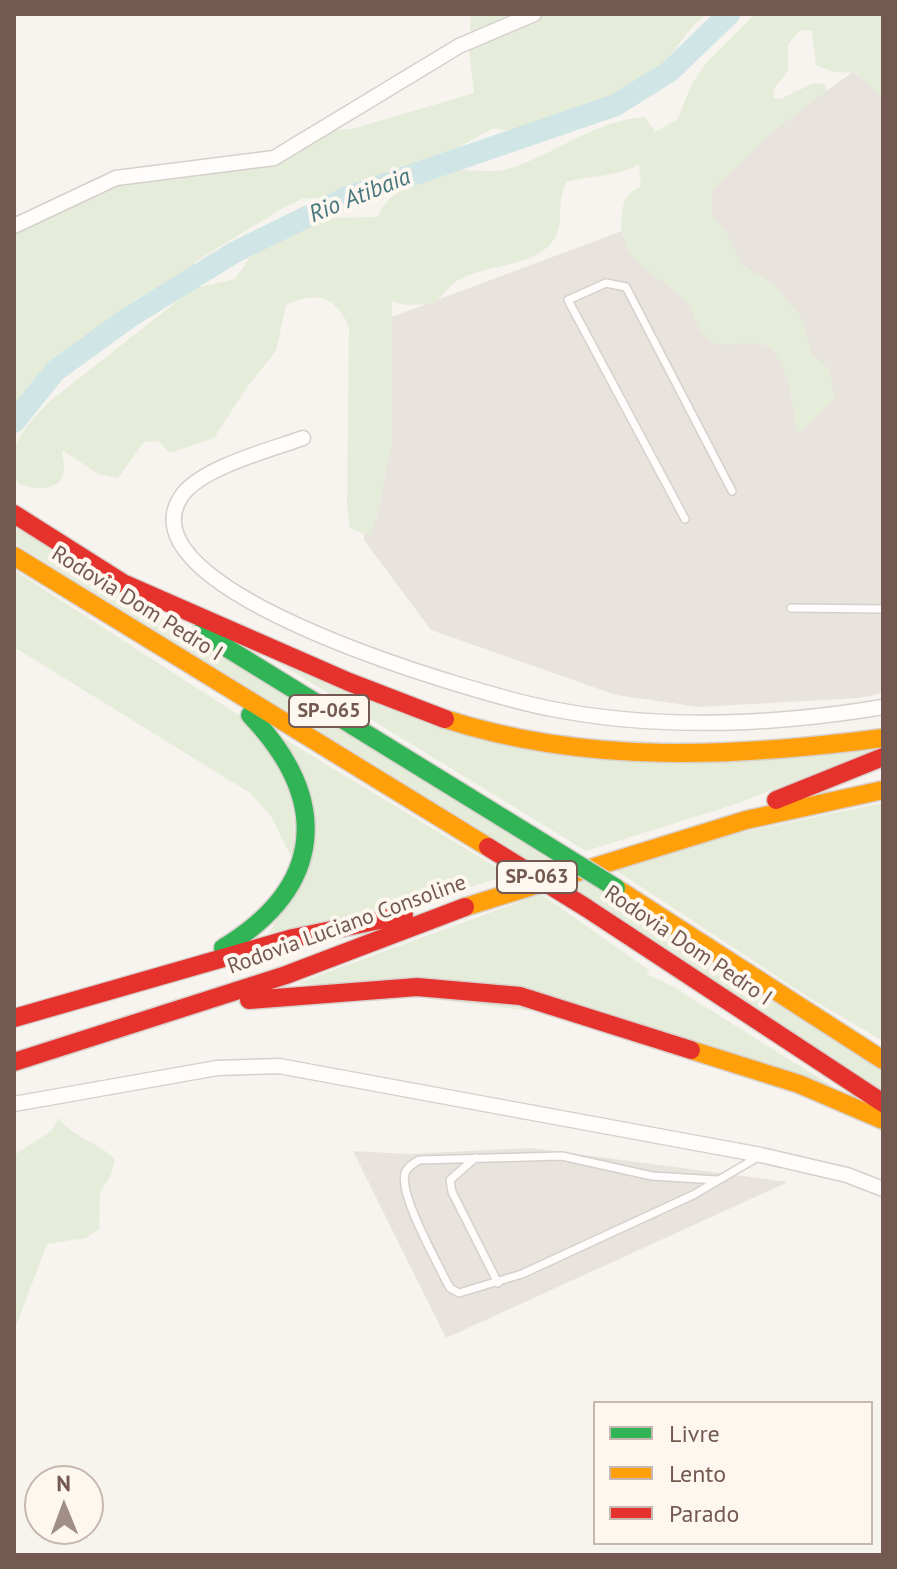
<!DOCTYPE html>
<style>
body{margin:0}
#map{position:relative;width:897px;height:1569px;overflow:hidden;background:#f7f3ee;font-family:"PT Sans",sans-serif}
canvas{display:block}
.frame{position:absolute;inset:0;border:16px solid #735950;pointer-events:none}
.legend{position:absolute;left:593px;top:1401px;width:280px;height:144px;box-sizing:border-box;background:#fdf7f0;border:2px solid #c6b8b0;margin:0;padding:10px 14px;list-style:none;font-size:24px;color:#735950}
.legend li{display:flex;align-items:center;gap:16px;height:40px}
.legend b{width:40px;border:2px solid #c6b8b0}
.north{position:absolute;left:24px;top:1465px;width:80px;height:80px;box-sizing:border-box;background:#fdf7f0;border:2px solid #c6b8b0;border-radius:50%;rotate:359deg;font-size:22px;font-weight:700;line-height:32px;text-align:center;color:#735950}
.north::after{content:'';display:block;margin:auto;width:28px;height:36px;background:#a18f87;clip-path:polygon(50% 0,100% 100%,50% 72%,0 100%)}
</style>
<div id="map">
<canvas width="897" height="1569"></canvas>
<div class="frame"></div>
<ul class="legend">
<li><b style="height:10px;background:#30b455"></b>Livre</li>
<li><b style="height:10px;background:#ff9f0a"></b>Lento</li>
<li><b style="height:10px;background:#e5322d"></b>Parado</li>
</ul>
<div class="north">N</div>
</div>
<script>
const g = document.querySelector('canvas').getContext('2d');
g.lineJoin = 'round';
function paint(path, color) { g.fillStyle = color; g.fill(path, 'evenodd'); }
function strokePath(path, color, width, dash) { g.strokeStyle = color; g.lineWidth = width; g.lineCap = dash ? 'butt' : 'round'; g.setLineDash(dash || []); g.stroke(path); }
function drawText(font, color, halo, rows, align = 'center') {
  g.font = font + ' "PT Sans",sans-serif'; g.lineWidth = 8; g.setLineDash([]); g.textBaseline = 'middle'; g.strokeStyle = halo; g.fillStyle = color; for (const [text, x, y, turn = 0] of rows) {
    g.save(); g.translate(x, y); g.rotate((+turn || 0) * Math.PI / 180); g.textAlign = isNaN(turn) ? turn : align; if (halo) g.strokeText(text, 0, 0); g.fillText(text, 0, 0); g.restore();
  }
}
const industrial = new Path2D(`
 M853,72l30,18v603l-24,5 -160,9 -83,-12 -185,-65 -67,-90 1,-213 273,-102z
 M531,1148l257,34 -342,156 -93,-187 55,3z`);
const green = new Path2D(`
 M471,14h236c-23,16 -32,41 -52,60 -32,29 -119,65 -161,54l-94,51 -59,17 -39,3 -19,9 -88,54 -1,6 -59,32 -27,23 -30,33 -43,28 -21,26v-188l130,-53 61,-11 58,-1 47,-25 42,-3 122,-36 -5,-43z
 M755,14h128v85l-26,-26 -24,-1 -17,-7 -4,-34 -12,-1 -12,15v26l-14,18 -1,9 7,1 34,-16 11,1 2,7 -58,44 -57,56v25l15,17 15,31 34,22 27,34 9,34 18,15 4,31 -34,33 -4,-4c-3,-24 -7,-58 -22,-77 -15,-19 -47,1 -65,-12 -12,-9 -13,-26 -22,-37 -26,-30 -71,-38 -65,-89 2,-16 5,-20 19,-28l-2,-22c-21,13 -48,11 -72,18 -11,19 -3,38 -11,54 -16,31 -68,28 -96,43 -10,5 -17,18 -27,25l-28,1 -13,-4v147c-10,30 -8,58 -22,88l-20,-8 -3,-23 2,-178c-13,-31 -33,-37 -63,-22l-10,46 -28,35 -34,52 -44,15 -12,-12 -14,1 -26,36 -20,-4 -36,-24c0,7 4,18 1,25 -6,18 -33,14 -45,8l-4,-7v-29l13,-21 23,-25 144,-113 41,-9 22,-32 3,2 55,-31 62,-1c13,-28 45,-41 75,-46 18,-3 38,3 55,-2 49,-14 85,-48 138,-52l10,15 23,-13 13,-34 15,-22z
 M17,528l538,332 -16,6 -525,-323z
 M14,570l237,153 44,65 -1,75 -23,-47 -21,-23 -236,-146z
 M274,660l197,75 401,15 -136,54 -150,47z
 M283,738l226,137 -58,18 -182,40 33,-56z
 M883,803v238l-75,-44 -194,-128 105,-32z
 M585,879l298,189v23l-314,-206z
 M541,894l108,76 -2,4 25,12 160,100 -193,-62 -341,-41z
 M59,1118c14,20 39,24 56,41l-4,16 -11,17 -1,37 -13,9 -39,6 -33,87v-176l37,-24z`);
const river = new Path2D(`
 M14,422l41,-51 73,-53 107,-66 110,-54 271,-93 54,-34 59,-57`);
const lane = new Path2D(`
 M685,519l-117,-219 38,-17 20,4 106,204
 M791,608l92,1
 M475,1158l-25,22 2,12 46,91
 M717,1180l-65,-4 -90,-20 -143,4c-6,4 -11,6 -14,13 -6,21 29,83 39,104l6,11 9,5 63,-19 171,-79 65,-38`);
const street = new Path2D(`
 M14,226l102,-48 158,-20 185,-112 75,-32
 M303,438c-33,12 -99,29 -120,56 -74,98 310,204 369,215 108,21 223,16 331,-2
 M14,1104l203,-36 62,-2 482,89 86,20 36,14`);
const fast = new Path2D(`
 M201,632l331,204
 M223,948c102,-62 108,-148 27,-233`);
const slow = new Path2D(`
 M14,556l474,291
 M445,719c143,46 291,38 438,19
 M616,888l267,172
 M465,907l281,-87 137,-30
 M691,1050l108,34 84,36`);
const jam = new Path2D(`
 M14,514l128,81
 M125,584l224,98 96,37
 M776,800l107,-43
 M585,907l298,196
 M249,1000l168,-13 103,9 171,54
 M14,1018l279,-80 111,-23
 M14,1062l272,-87 179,-68`);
const fastBridge = new Path2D(`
 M532,836l84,52`);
const jamBridge = new Path2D(`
 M488,847l97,60`);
const shields = [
 [329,711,80],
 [537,877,80]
];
const shieldNames = [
 ["SP-065",329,711],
 ["SP-063",537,877]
];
const streetNames = [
 ["Rodovia Dom Pedro I",137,604,32],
 ["Rodovia Luciano Consoline",347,925,-20],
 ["Rodovia Dom Pedro I",688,946,34]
];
const waterNames = [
 ["Rio Atibaia",360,196,-22]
];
paint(industrial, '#e9e3de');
paint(green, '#e6ecda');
strokePath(river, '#d0e6e6', 22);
strokePath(lane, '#d6d0cc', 10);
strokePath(street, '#d6d0cc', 17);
strokePath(fast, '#d8d0cc', 21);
strokePath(slow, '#d8d0cc', 21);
strokePath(jam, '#d8d0cc', 21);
strokePath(lane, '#fefdfc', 7);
strokePath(street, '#fefdfc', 14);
strokePath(fast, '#30b455', 18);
strokePath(slow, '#ff9f0a', 18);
strokePath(jam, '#e5322d', 18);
strokePath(fastBridge, '#d8d0cc', 21, []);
strokePath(jamBridge, '#d8d0cc', 21, []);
strokePath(fastBridge, '#30b455', 18);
strokePath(jamBridge, '#e5322d', 18);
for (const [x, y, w] of shields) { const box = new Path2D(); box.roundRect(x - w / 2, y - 16, w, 32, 6); g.fillStyle = '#fdf7f0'; g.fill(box); strokePath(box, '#735950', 2); }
drawText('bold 20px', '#735950', null, shieldNames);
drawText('22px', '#735950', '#fdf7f0', streetNames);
drawText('italic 24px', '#48787d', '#fdf7f0', waterNames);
</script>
